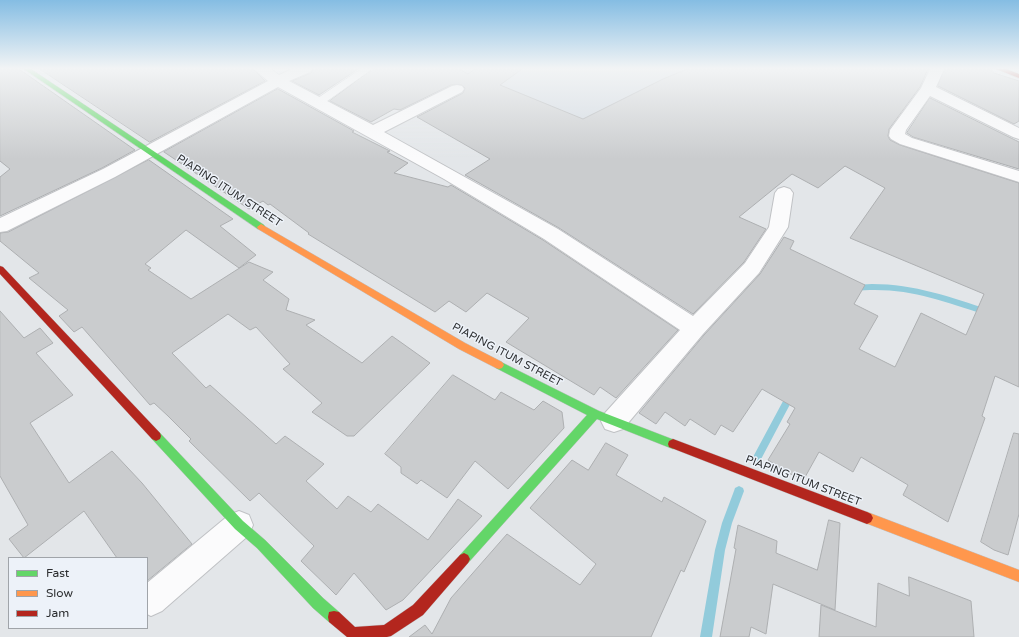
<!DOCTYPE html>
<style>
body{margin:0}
#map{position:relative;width:1019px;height:637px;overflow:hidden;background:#e3e6e9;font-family:"Varela Round",sans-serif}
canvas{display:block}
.legend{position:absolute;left:8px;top:557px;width:140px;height:72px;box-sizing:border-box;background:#edf2f9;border:1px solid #a0a4a9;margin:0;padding:5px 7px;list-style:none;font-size:12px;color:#2c2e30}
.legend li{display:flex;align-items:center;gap:8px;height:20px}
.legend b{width:20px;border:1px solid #a0a4a9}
</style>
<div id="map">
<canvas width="1019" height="637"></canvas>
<ul class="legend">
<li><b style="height:5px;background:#63d668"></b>Fast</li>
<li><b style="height:5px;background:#ff974d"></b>Slow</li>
<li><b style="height:5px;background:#b3261e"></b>Jam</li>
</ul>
</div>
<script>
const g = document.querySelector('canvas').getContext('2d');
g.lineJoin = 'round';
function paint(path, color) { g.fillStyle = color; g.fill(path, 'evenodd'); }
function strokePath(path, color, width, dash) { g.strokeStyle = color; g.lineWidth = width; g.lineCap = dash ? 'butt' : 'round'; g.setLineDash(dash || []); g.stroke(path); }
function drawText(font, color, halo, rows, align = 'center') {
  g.font = font + ' "Varela Round",sans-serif'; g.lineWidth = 3; g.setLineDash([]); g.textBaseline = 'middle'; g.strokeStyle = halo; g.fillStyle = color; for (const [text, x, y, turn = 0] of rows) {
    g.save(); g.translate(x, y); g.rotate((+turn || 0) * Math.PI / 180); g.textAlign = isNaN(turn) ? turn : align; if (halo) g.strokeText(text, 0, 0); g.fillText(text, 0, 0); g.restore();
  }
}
const built = new Path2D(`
 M414,69h296l-110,74z`);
const stream = new Path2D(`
 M872,284c43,0 78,13 118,26l1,2 -1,2 -3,1c-49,-15 -81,-29 -133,-24l-4,-3 4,-3z
 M792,389l3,1 1,3 -37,70 -3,2 -3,-2 -2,-3 2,-3 36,-67z
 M739,486l4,2 1,3 -12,32 -7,27 -13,87h-12l15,-87 7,-27 12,-32 1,-3z`);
const building = new Path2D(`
 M0,69h19l116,81 -33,18 -102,48v-39l10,-8 -10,-8z
 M40,69h213l12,12 -115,61z
 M313,69h45l-39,26 -27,-14 19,-8z
 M373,69h86l9,5 7,-5h47l-22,16 83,34 80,-40 24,-10h241l-8,18 -31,42 -1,7 2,4 10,5 119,38v204l-24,-11 -13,40 3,2 -37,104 -45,-27 5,-10 -47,-28 -8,15 -34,-20 -15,27 -16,-6 -20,-13 22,-36 -3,-2 8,-14 -33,-19 -29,43 -12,-7 -6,10 -25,-16 -5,7 -20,-14 -9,12 -17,-11 65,-78 56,-61 24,-37 10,4 -4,8 75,36 -11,19 24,12 -19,33 36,18 26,-54 45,22 18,-41 -134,-56 35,-50 -40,-22 -27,22 -26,-14 -53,43 27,12 -22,33 -51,52 -134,-86 -94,-53 25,-16 -73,-42 46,-24 2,-5 -3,-3h-11l-51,25 -6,-1 -23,13 -41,-21z
 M945,69h46l3,4 25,8v40l-5,3 -76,-38z
 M278,89l76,42 -2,1 38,19 -3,1 21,11 -14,10 54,14 3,-2 92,55 135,90 -62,68 -16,-11 -6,8 -88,-53 23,-24 -42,-25 -21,19 -17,-11 -14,11 -127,-78 1,-1 -39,-29 -2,1 -5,-4 -14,8 -85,-57z
 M930,98l89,44v27l-106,-32 -6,-4z
 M149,160l84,59 -13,7 36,29 -17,13 -53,-38 -41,34 6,4 -3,2 43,29 58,-37 24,10 -10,8 26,19 -3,11 29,10 -9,5 56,38 30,-27 38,27 -76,73h-7l-35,-24 10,-9 -39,-34 7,-5 -34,-37 -6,3 -22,-16 -56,39 34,35 4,-3 66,59 9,-8 39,28 -18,17 31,28 11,-13 23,16 7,-8 50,36 30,-41 24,17 -79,84 -17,10 -32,-37 -18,22 -4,-4 -31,-30 13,-15 -55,-53 -9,8 -61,-60 2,-2 -23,-23 -14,-13 -4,2 -68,-78 -8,5 -15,-16 9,-6 -39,-32 10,-5 -39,-32v-8l8,-1z
 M0,311l24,27 16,-10 13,15 -17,10 37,42 -43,28 39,60 43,-32 30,32 50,61 -45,37v-23h-30l-33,-47 -60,47 -15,-19 19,-14 -28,-49z
 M453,375l42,25 6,-8 33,18 9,-9 19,11 2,16 -56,61 -33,-28 -28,37 -26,-18 -4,4 -16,-11v-6l-16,-13z
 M1014,433l5,1v80l-11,41 -14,-5 -13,-8z
 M606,443l22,12 -12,20 46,27 2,-5 42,24 -22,51 -3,-2 -30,67h-242l16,-12 7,9 19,-36 56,-64 73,51 16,-21 -66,-56 42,-48 16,10z
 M829,520l11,3 -5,87 -62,-26 -7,50 -15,-7 -2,10h-29l16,-88 -2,-1 4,-23 39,16 -1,12 41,17z
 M909,577l62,24 3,36h-155l2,-32 55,22 2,-44 31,13z`);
const lane = new Path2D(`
 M361,69h11l-49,35h-8l-1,-2 1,-2z`);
const street = new Path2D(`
 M254,69h17l8,6 13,-6h20l-2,3 -21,9 84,44 79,-39 5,-1 5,1 2,3 -2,3 -78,40 174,97 135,87 52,-53 24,-36 6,-34 3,-4 6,-2 6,2 3,4 -5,34 -29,46 -56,61 -80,95 -9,3 -9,-3 -4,-8 4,-8 75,-83 -136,-91 -100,-60 -166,-92 -163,90 -108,54 -7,1v-14l103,-49 165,-88z
 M930,69h14l-8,18 83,41v11l-6,-2 -83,-41 -24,34 -1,4 7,4 107,33v11l-119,-38 -9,-5 -2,-3 1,-6 31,-42z
 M239,511l10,4 4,10 -4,10 -87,76 -11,5 -4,-2v-31l82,-68z`);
const fast = new Path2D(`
 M24,69h7l233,156 1,2 -1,2h-6z
 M499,361l100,50 78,30 1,3 -1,3 -4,2 -76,-30 -129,144 -4,2 -4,-2 -2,-4 2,-4 127,-140 -91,-47 -2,-3 2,-3z
 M156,431l4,2 83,88 22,19 58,58 16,14 1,5 -1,5 -5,1 -5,-1 -16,-14 -56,-60 -22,-19 -83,-90 -1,-3 1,-3z`);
const slow = new Path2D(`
 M261,224l204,119 37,19 2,3 -2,3 -3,1 -3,-1 -37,-19 -201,-120 -1,-2z
 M867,512l152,58v12l-156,-60 -2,-4 2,-4z`);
const jam = new Path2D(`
 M996,69h10l13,5v4z
 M0,266l3,1 157,166 1,3 -1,3 -4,2 -4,-2 -152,-165z
 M673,439l194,73 4,2 2,4 -2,4 -4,2 -198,-77 -1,-3 1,-3z
 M464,553l4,2 2,4 -2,4 -45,52 -32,21 -4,1h-40l-18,-15 -1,-5 1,-5 5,-1 5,1 16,15 29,-2 29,-20 47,-50z`);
const streetNames = [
 ["PIAPING ITUM STREET",229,191,33],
 ["PIAPING ITUM STREET",507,355,28],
 ["PIAPING ITUM STREET",803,481,21]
];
paint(built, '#d2d9e1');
paint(stream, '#92cbdb');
paint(building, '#caccce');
strokePath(building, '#adafb1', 1);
strokePath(lane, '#c0c2c5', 1);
strokePath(street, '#c0c2c5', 2);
strokePath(fast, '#c0c2c5', 1);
strokePath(slow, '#c0c2c5', 1);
strokePath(jam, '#c0c2c5', 1);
paint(lane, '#fbfbfc');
paint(street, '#fbfbfc');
paint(fast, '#63d668');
paint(slow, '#ff974d');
paint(jam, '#b3261e');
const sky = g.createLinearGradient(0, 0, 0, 159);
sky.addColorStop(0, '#85bde3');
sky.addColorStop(0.43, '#f2f4f5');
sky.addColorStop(1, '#f2f4f500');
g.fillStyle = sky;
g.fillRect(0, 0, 1019, 159);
drawText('11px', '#2c2e30', '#edf2f9', streetNames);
</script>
